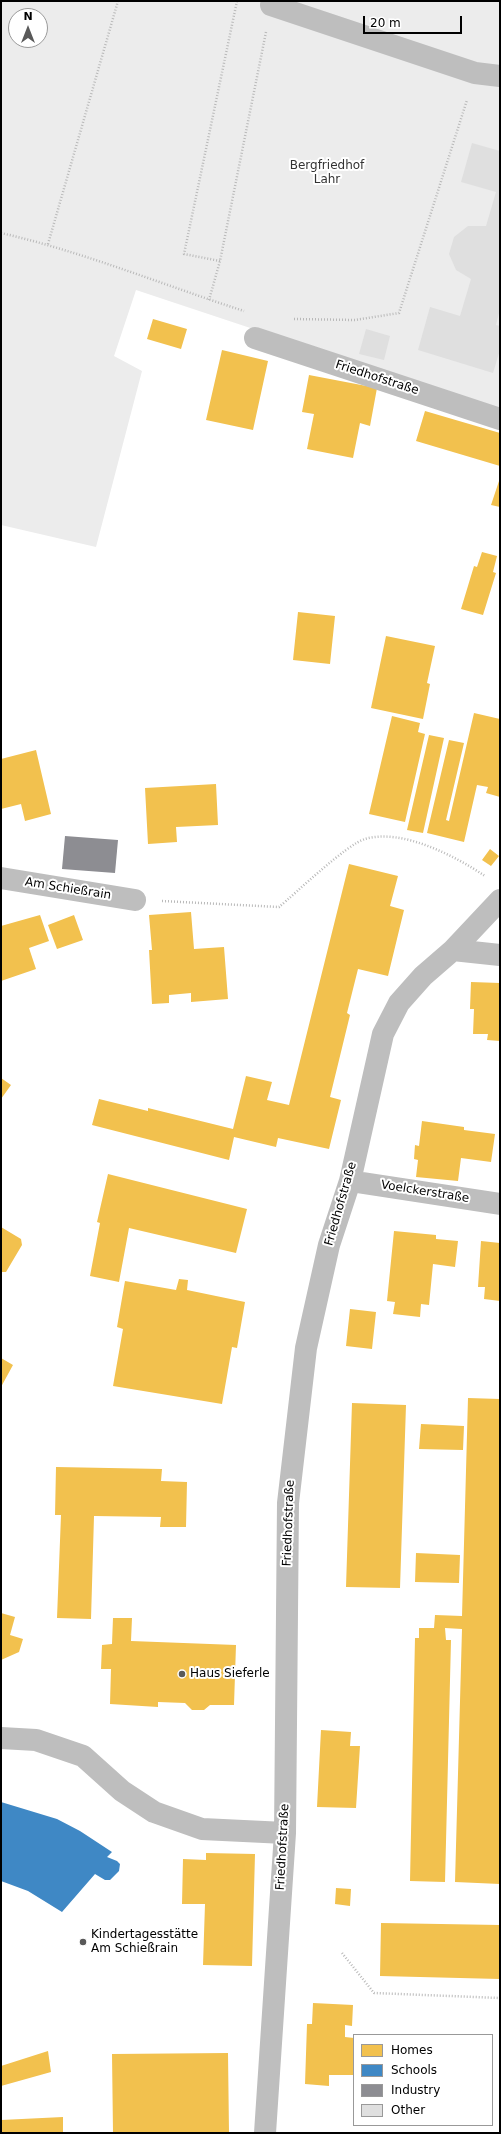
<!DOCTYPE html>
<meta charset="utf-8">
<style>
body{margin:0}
#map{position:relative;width:501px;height:2134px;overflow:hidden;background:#fff;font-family:"DejaVu Sans",sans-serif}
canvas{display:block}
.frame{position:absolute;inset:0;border:2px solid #000;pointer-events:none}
.legend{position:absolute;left:353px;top:2034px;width:140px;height:92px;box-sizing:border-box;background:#fff;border:1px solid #999;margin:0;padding:5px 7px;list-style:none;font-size:12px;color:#000}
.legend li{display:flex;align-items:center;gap:8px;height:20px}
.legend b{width:20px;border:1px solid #999}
.north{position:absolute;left:8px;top:8px;width:40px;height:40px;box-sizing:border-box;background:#fff;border:1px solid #999;border-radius:50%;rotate:0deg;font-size:11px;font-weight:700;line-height:16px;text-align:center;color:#000}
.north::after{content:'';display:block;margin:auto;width:14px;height:18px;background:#595959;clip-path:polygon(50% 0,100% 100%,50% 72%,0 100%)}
.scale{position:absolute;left:363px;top:16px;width:99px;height:18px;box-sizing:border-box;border:2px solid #000;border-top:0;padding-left:5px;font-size:12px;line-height:14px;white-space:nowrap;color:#000;-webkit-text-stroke:3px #fff;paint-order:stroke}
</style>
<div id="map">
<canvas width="501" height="2134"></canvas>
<div class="frame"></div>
<ul class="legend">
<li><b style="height:11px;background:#f2c14e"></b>Homes</li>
<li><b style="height:11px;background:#3f88c5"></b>Schools</li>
<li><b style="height:11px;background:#8d8d92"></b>Industry</li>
<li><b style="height:11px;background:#dfdfdf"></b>Other</li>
</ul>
<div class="north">N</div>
<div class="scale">20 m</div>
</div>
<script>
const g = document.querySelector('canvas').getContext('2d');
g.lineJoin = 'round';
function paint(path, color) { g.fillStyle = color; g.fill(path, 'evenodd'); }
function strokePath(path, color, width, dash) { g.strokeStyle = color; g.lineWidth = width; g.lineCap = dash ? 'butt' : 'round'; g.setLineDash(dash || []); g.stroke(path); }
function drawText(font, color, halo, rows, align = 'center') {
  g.font = font + ' "DejaVu Sans",sans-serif'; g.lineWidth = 4; g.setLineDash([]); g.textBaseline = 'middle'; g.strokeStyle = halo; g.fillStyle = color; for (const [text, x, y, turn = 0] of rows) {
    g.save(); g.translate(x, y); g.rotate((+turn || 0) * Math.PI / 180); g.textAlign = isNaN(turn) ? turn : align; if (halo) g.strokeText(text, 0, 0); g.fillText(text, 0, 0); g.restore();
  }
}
const green = new Path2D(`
 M1,1h499v410l-364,-121 -22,66 28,15 -46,176 -95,-22zM16,16h24v24h-24z`);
const homes = new Path2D(`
 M153,319l34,10 -6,20 -34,-10z
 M222,350l46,11 -15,69 -47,-10z
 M309,375l68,13 -7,38 -10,-3 -7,35 -46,-9 7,-35 -12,-2z
 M425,411l75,22v33l-84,-25z
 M500,478v29l-9,-2z
 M482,552l15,4 -4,16 3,1 -13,42 -22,-6 13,-43 3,1z
 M298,612l37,4 -5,48 -37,-4z
 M386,636l49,10 -8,37 3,1 -7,35 -52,-11z
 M474,713l26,6v78l-14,-4 2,-6 -11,-2 -13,57 -37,-9 22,-93 15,3 -18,77 3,1z
 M392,716l28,7 -2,9 7,2 -20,88 -36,-8z
 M429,735l15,3 -21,95 -16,-3z
 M36,750l15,64 -26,7 -4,-17 -20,5v-50z
 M216,784l2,41 -42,2 1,15 -29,2 -3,-56z
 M490,849l9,7 -8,10 -9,-6z
 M349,864l49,12 -8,30 14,4 -16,66 -30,-7 -11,44 3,2 -20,82 11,3 -12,49 -51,-11 -2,9 -42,-10 -5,23 -137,-35 7,-26 49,12v-3l85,21 13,-53 26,6 -5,18 22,5z
 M191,912l3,37 30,-2 4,52 -37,3v-9l-22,2v8l-17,1 -3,-54h3l-3,-35z
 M40,915l9,26 -20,7 7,21 -35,12v-55z
 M74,915l9,25 -26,9 -9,-24z
 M471,982l29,1v58l-13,-1 1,-6h-15l1,-25h-4z
 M1,1078l10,7 -10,14z
 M422,1121l42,6v3l31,4 -4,28 -30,-4 -3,23 -42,-4 2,-17 -4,-1 1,-14 4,1z
 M108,1174l139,35 -11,44 -107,-25 -10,54 -29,-6 10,-53 -3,-1z
 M1,1227l20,12 1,6 -16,27h-5z
 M394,1231l42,4v4l22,2 -3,26 -22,-3 -4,41 -8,-1 -1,13 -27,-3 2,-12 -8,-1z
 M481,1241l19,2v58l-16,-2 1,-12h-7z
 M179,1279l9,1 -1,10 58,12 -8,46 -5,-1 -10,57 -109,-18 10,-57 -6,-2 8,-46 51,9z
 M350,1309l26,3 -4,37 -26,-3z
 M1,1358l12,7 -12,22z
 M468,1398l32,1v485l-45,-2 7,-253 -17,-1 1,12h5l-6,242 -35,-1 5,-243h4v-10h15l1,-13 27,1z
 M352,1403l54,2 -6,183 -54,-1z
 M421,1424l43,2 -1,24 -44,-1z
 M56,1467l106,2 -1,12 26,1 -1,45h-26l1,-10 -67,-1 -3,103 -34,-1 4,-103h-6z
 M416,1553l44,2 -1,28 -44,-1z
 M1,1613l14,4 -5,18 13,4 -4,13 -18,8z
 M113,1618h19l-1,23 105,4 -2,60h-24l-6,5h-12l-7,-7 -27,-1v5l-48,-3 1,-35h-10l1,-24 10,-1z
 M321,1730l30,2 -1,14h10l-4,62 -39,-1z
 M206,1853l49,1 -3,112 -49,-1 2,-61h-23l1,-45 23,1z
 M336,1888l15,1 -1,17 -15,-2z
 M381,1923l119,2v54l-120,-3z
 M313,2003l40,2 -1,21 -7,-1v12l9,1v37h-25v11l-24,-2 2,-60h5z
 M48,2051l3,21 -50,14v-20z
 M228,2053l1,80h-116l-1,-79z
 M63,2117v16h-62v-13z`);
const schools = new Path2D(`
 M1,1802l56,17 23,12 32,21 -5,5 10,4 3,3 -1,7 -9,9h-5l-10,-6 -33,38 -34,-21 -27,-10z`);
const industry = new Path2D(`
 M65,836l53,4 -3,33 -53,-4z`);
const building = new Path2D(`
 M472,143l28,8v158l-4,16 4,1v24l-7,23 -75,-23 12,-43 30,9 11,-37 -15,-9 -7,-16 5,-17 14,-11h18l10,-34 -35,-10z
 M366,329l24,7 -6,24 -25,-6z`);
const path = new Path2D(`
 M1,233c83,19 162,52 243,78
 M48,244l70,-243
 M220,261l-36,-7 53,-253
 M209,300l11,-39 46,-229
 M294,319l61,1 44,-7 68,-213
 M162,901l117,6c17,-14 68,-63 86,-68 37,-11 90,17 120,37
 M342,1953l32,40 126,5`);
const minor = new Path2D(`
 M271,5l204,68 25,3
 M255,338l245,81
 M1,878l134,22
 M453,950l47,5
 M350,1181l150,23
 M1,1738l35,2 47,16 39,35 32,21 48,17 83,4
 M265,2133l20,-300 3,-330 18,-155 23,-103 21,-64 33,-147 16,-31 24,-27 30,-26 47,-50`);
const markers = [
 [182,1674,4,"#595959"],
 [83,1942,4,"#595959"]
];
const parkNames = [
 ["Bergfriedhof",327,166],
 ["Lahr",327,180]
];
const streetNames = [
 ["Friedhofstraße",377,378,18],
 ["Am Schießrain",68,889,9],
 ["Voelckerstraße",425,1192,9],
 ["Friedhofstraße",341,1204,-74],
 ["Friedhofstraße",289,1523,-88],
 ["Friedhofstraße",283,1847,-87]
];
const poiNames = [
 ["Haus Sieferle",190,1674],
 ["Kindertagesstätte",91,1935],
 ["Am Schießrain",91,1949]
];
paint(green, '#ececec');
paint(homes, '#f2c14e');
paint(schools, '#3f88c5');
paint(industry, '#8d8d92');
paint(building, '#dfdfdf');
strokePath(path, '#b9b9b9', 2.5, [1, 2]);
strokePath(minor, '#bebebe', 22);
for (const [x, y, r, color] of markers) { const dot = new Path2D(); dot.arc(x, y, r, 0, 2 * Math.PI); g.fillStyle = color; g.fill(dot); strokePath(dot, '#fff', 1.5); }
drawText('12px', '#333', '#fff', parkNames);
drawText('12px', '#000', '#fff', streetNames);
drawText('12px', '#000', '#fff', poiNames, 'left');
</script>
